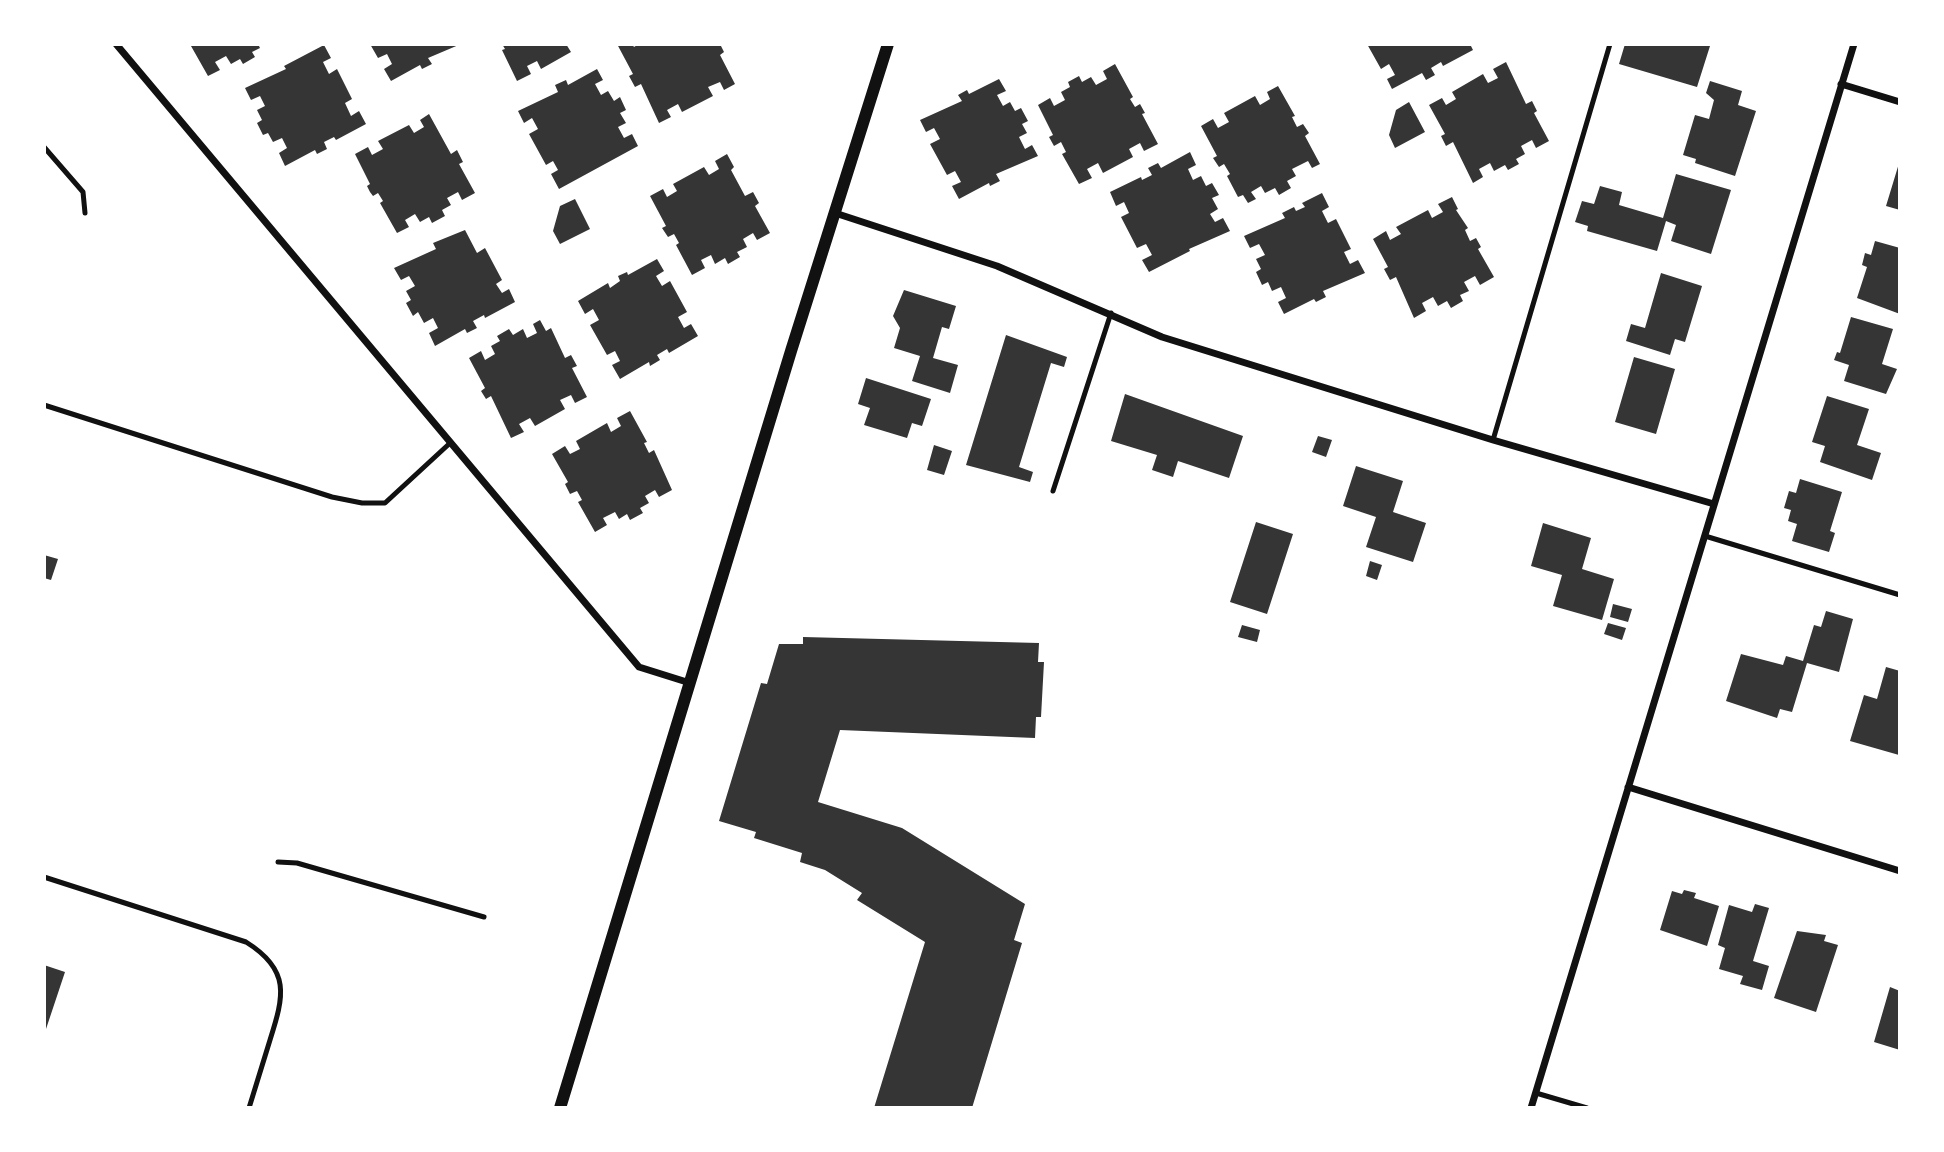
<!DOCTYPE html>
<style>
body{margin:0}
#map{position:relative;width:1944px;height:1152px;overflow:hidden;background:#fff;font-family:"Alegreya Sans",sans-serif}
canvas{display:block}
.frame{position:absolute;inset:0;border:46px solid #fff;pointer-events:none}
</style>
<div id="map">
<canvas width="1944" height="1152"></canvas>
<div class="frame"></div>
</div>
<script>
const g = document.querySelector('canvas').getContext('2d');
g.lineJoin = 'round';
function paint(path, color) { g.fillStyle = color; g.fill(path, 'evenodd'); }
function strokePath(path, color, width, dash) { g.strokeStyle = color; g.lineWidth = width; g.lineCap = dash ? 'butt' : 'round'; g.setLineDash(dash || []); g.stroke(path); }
const building = new Path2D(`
 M195,44h63l2,4 -8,4 3,5 -12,7 -3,-5 -9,5 -5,-8 -11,6 5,8 -12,6 -17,-30z
 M370,44h91l-33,14 4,6 -10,5 -2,-4 -29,16 -7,-12 8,-5 -5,-10 -9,4z
 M502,44h64l5,8 -30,17 -4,-8 -10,5 4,8 -14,7 -15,-31 3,-1z
 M617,44h15l2,3 5,-3h81l4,8 -4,3 15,29 -11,6 -4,-8 -12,5 5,9 -31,16 -4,-8 -11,6 4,7 -12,6 -18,-39 -6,3 -6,-11 4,-2z
 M1367,44h103l3,6 -30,16 -2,-4 -10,6 4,7 -9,5 -4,-7 -30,16 -5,-10 8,-4 -6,-11 -8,5z
 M1625,44h76l9,2 -13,41 -78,-23z
 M324,45l7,13 -8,4 6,12 8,-5 15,30 -7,4 6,13 8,-5 7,13 -30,16 -2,-3 -10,5 3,7 -10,5 -2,-4 -30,16 -6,-13 8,-5 -5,-10 -9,4 -5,-9 -5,2 -6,-12 5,-3 -5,-10 8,-4 -5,-10 -9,4 -6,-12 41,-19 -2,-3z
 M1506,62l20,42 6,-3 5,10 -3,2 15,28 -13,7 -4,-8 -11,6 4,8 -9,5 3,5 -11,6 -3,-5 -11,6 -4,-8 -11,6 4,8 -10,6 -20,-41 -7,4 -5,-10 4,-2 -16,-29 13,-7 4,7 10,-6 -4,-7 31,-18 5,9 10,-5 -5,-9z
 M1115,64l18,33 -3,2 5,8 5,-3 5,9 -3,1 16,30 -14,7 -4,-8 -11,6 4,8 -30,16 -5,-10 -11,6 5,9 -13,6 -17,-30 4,-2 -5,-10 -7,4 -5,-9 4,-2 -15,-30 12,-7 4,8 11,-6 -4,-8 9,-5 -2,-5 11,-6 3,6 9,-5 5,8 11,-6 -4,-8z
 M597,69l6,11 -8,4 6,11 7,-4 6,10 6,-4 6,13 -6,3 6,10 -8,4 6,11 8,-4 6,12 -79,43 -8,-15 7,-4 -5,-9 -7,4 -17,-31 9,-5 -6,-11 -8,5 -6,-12 40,-19 -3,-7 11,-5 2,5z
 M999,79l7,12 -9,4 6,11 7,-4 5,9 6,-3 7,13 -6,3 5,9 -8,4 6,12 7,-4 6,11 -42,18 4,7 -10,5 -1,-3 -30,16 -7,-13 9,-4 -6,-11 -8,4 -17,-31 10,-5 -6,-11 -8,4 -6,-12 42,-19 -4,-6 9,-5 2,4z
 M1710,81l32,10 -4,14 18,6 -21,65 -40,-13 1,-4 -13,-4 12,-40 14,4 5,-19 -8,-7z
 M1278,86l17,30 -3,1 5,10 6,-3 6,9 -4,3 15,28 -8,4 -4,-7 -16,8 4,7 -9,5 4,7 -12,7 -4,-7 -10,5 -4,-7 -10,6 5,7 -8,4 -5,-8 -5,2 -11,-21 3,-2 -6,-10 -5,3 -6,-9 4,-2 -16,-30 12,-7 5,9 11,-6 -5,-9 31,-17 5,9 10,-6 -3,-7z
 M1409,102l16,30 -30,16 -6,-13 7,-25z
 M429,114l22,40 6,-4 6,12 -4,2 16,29 -13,7 -4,-8 -11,6 4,7 -9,5 3,6 -13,7 -3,-6 -9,5 -5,-8 -10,6 4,7 -12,6 -17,-30 3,-2 -5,-8 -5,3 -3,-4 -3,-6 3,-2 -15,-30 13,-7 4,8 11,-6 -5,-8 31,-16 5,8 10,-6 -4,-7z
 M1190,152l6,13 -8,4 5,11 8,-4 5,10 6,-3 7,12 -7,3 6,11 -8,5 5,8 8,-4 7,13 -41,18 1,2 -41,21 -7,-12 10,-5 -6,-11 -9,4 -16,-31 8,-4 -5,-11 -8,4 -6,-14 31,-15 1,3 10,-5 -4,-7 10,-5 3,5z
 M727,154l7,13 -3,3 14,26 8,-4 6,11 -4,3 15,27 -13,7 -4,-7 -10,6 4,8 -10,5 3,5 -12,7 -3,-6 -10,6 -4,-9 -10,5 4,8 -13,7 -16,-30 3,-2 -5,-9 -6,3 -6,-9 4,-2 -16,-30 13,-7 4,8 10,-6 -4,-7 31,-17 5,8 10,-6 -4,-8z
 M1900,160v50l-14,-4z
 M1676,174l55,16 -20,64 -40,-13 5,-16 -10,-4 -9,30 -70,-20 1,-5 -13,-4 7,-21 12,3 6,-18 22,6 -3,13 44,13z
 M1322,193l7,14 -7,4 6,12 8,-4 15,30 -7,3 6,12 8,-4 7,13 -42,18 3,6 -10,5 -2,-3 -30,15 -6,-12 8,-4 -5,-11 -9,4 -4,-9 -6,3 -6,-13 5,-3 -5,-10 9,-4 -6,-11 -9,4 -6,-12 41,-18 -3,-5 12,-6 2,4 9,-4 -3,-4z
 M1452,197l6,12 -2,1 12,18 -3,2 5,11 6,-3 5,9 -3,2 16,28 -14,8 -5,-9 -11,6 5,9 -9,4 3,6 -12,7 -4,-7 -9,5 -5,-9 -11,6 4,8 -12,7 -18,-41 -6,3 -6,-11 4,-2 -15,-28 13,-8 4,9 11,-6 -5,-7 32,-17 4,8 11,-6 -5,-8z
 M575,199l15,30 -30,15 -7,-13 7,-25z
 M465,230l12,23 8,-5 17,32 -6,4 6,9 7,-4 6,13 -30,16 -1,-3 -11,6 4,7 -10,5 -2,-4 -30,17 -6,-13 9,-5 -5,-10 -9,5 -6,-11 -5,4 -7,-13 5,-3 -5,-9 9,-5 -6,-10 -8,4 -7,-12 42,-19 -3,-6z
 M1875,241l25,7v66l-43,-16 10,-31 -5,-2 3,-12 6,2z
 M657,259l7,12 -8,5 6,10 8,-5 17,31 -9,5 6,11 7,-4 7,12 -29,17 -2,-4 -10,6 3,5 -10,6 -1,-4 -29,17 -8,-14 8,-4 -5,-10 -8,4 -17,-30 9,-5 -6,-11 -8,5 -7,-13 30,-18 2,5 10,-7 -2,-5 9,-4 1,3z
 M1661,273l41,13 -17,56 -10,-3 -5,16 -44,-14 5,-17 14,4z
 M904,290l52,16 -7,23 -7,-2 -9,31 25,7 -8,28 -38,-12 8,-25 -26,-8 6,-20 -7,-12z
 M1851,317l42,12 -11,35 15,5 -11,25 -42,-13 5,-16 -15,-5 3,-8 3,1z
 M540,320l6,11 5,-3 14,30 6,-3 6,11 -5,2 15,29 -12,6 -4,-8 -11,5 5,9 -30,17 -5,-8 -11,6 5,8 -13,6 -20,-42 -5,3 -5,-8 4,-3 -16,-30 12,-7 4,9 10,-6 -4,-8 9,-5 -3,-5 12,-7 4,6 10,-6 4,9 10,-5 -4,-9z
 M1006,335l61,22 -3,10 -13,-4 -32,104 14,5 -3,10 -64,-17z
 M1634,357l41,12 -19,65 -41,-12z
 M866,378l65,21 -9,27 -10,-3 -5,15 -43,-13 6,-17 -12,-4z
 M1125,394l118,42 -14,42 -51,-17 -5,16 -21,-7 5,-15 -46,-14z
 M1827,396l42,13 -12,36 24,8 -9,27 -52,-18 5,-16 -13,-4z
 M630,411l17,31 -3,1 5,10 5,-3 18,40 -13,7 -4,-7 -10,6 4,7 -9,5 3,5 -13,7 -3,-6 -8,5 -4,-7 -12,6 4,7 -12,7 -17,-30 4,-2 -5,-9 -7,3 -5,-10 3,-2 -16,-28 13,-8 5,8 10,-5 -4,-8 31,-18 4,9 10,-6 -4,-8z
 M1318,436l14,4 -6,17 -14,-5z
 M934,445l18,6 -8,24 -17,-5z
 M1356,466l47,15 -10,31 33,11 -13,39 -47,-15 10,-30 -33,-11z
 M1800,479l42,13 -12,39 5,2 -6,19 -37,-11 5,-17 -9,-3 3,-11 -7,-2 5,-17 7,2z
 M1256,522l37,12 -26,80 -37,-12z
 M1543,523l48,15 -9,31 32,10 -12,41 -49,-14 9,-31 -31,-9z
 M44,555l14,4 -7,21 -7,-2z
 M1370,561l12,4 -5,15 -11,-4z
 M1613,604l19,5 -4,13 -18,-5z
 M1826,611l27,8 -14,53 -32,-9 -15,49 -12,-3 -3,9 -51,-17 15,-47 42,11 3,-9 17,5 11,-36 7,2z
 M1608,623l18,5 -4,12 -18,-6z
 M1242,625l18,5 -3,12 -19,-5z
 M803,637l236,6 -1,19h6l-3,55h-5l-1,21 -195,-8 -22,72 84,26 123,76 -11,36 8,3 -50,165h-98l51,-166 -68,-42 5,-7 -37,-23 -25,-8 2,-9 -48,-15 2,-6 -37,-11 42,-138 6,1 12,-40h24z
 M1886,667l14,4 -1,84 -49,-14 14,-46 13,4z
 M1684,890l12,3 -2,5 25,8 -12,40 -47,-16 12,-39 10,3z
 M1755,904l14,4 -16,53 16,5 -7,24 -22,-6 3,-8 -24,-7 6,-21 -7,-3 11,-40 23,7z
 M1797,931l29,4 -2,6 14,4 -22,67 -42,-14z
 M44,965l21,7 -21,63z
 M1890,987l10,4v59l-26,-8z`);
const service = new Path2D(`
 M44,147l39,45 2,21
 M44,405l288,92 30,6h23l64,-59
 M1493,440l117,-396
 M1053,491l58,-178
 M1705,536l195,59
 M278,862l19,1 187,54
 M44,877l202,65c45,28 38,54 24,98 -7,23 -14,46 -21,68
 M1536,1093l51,15`);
const minor = new Path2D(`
 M116,44l523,623 51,16
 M1841,84l59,18
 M835,213l162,53 165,71 331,103 221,64
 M1628,787l272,84
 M1531,1108l323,-1064`);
const tertiary = new Path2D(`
 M560,1108l231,-757 97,-307`);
paint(building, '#353535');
strokePath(service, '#111', 5);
strokePath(minor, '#111', 7);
strokePath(tertiary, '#111', 12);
</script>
